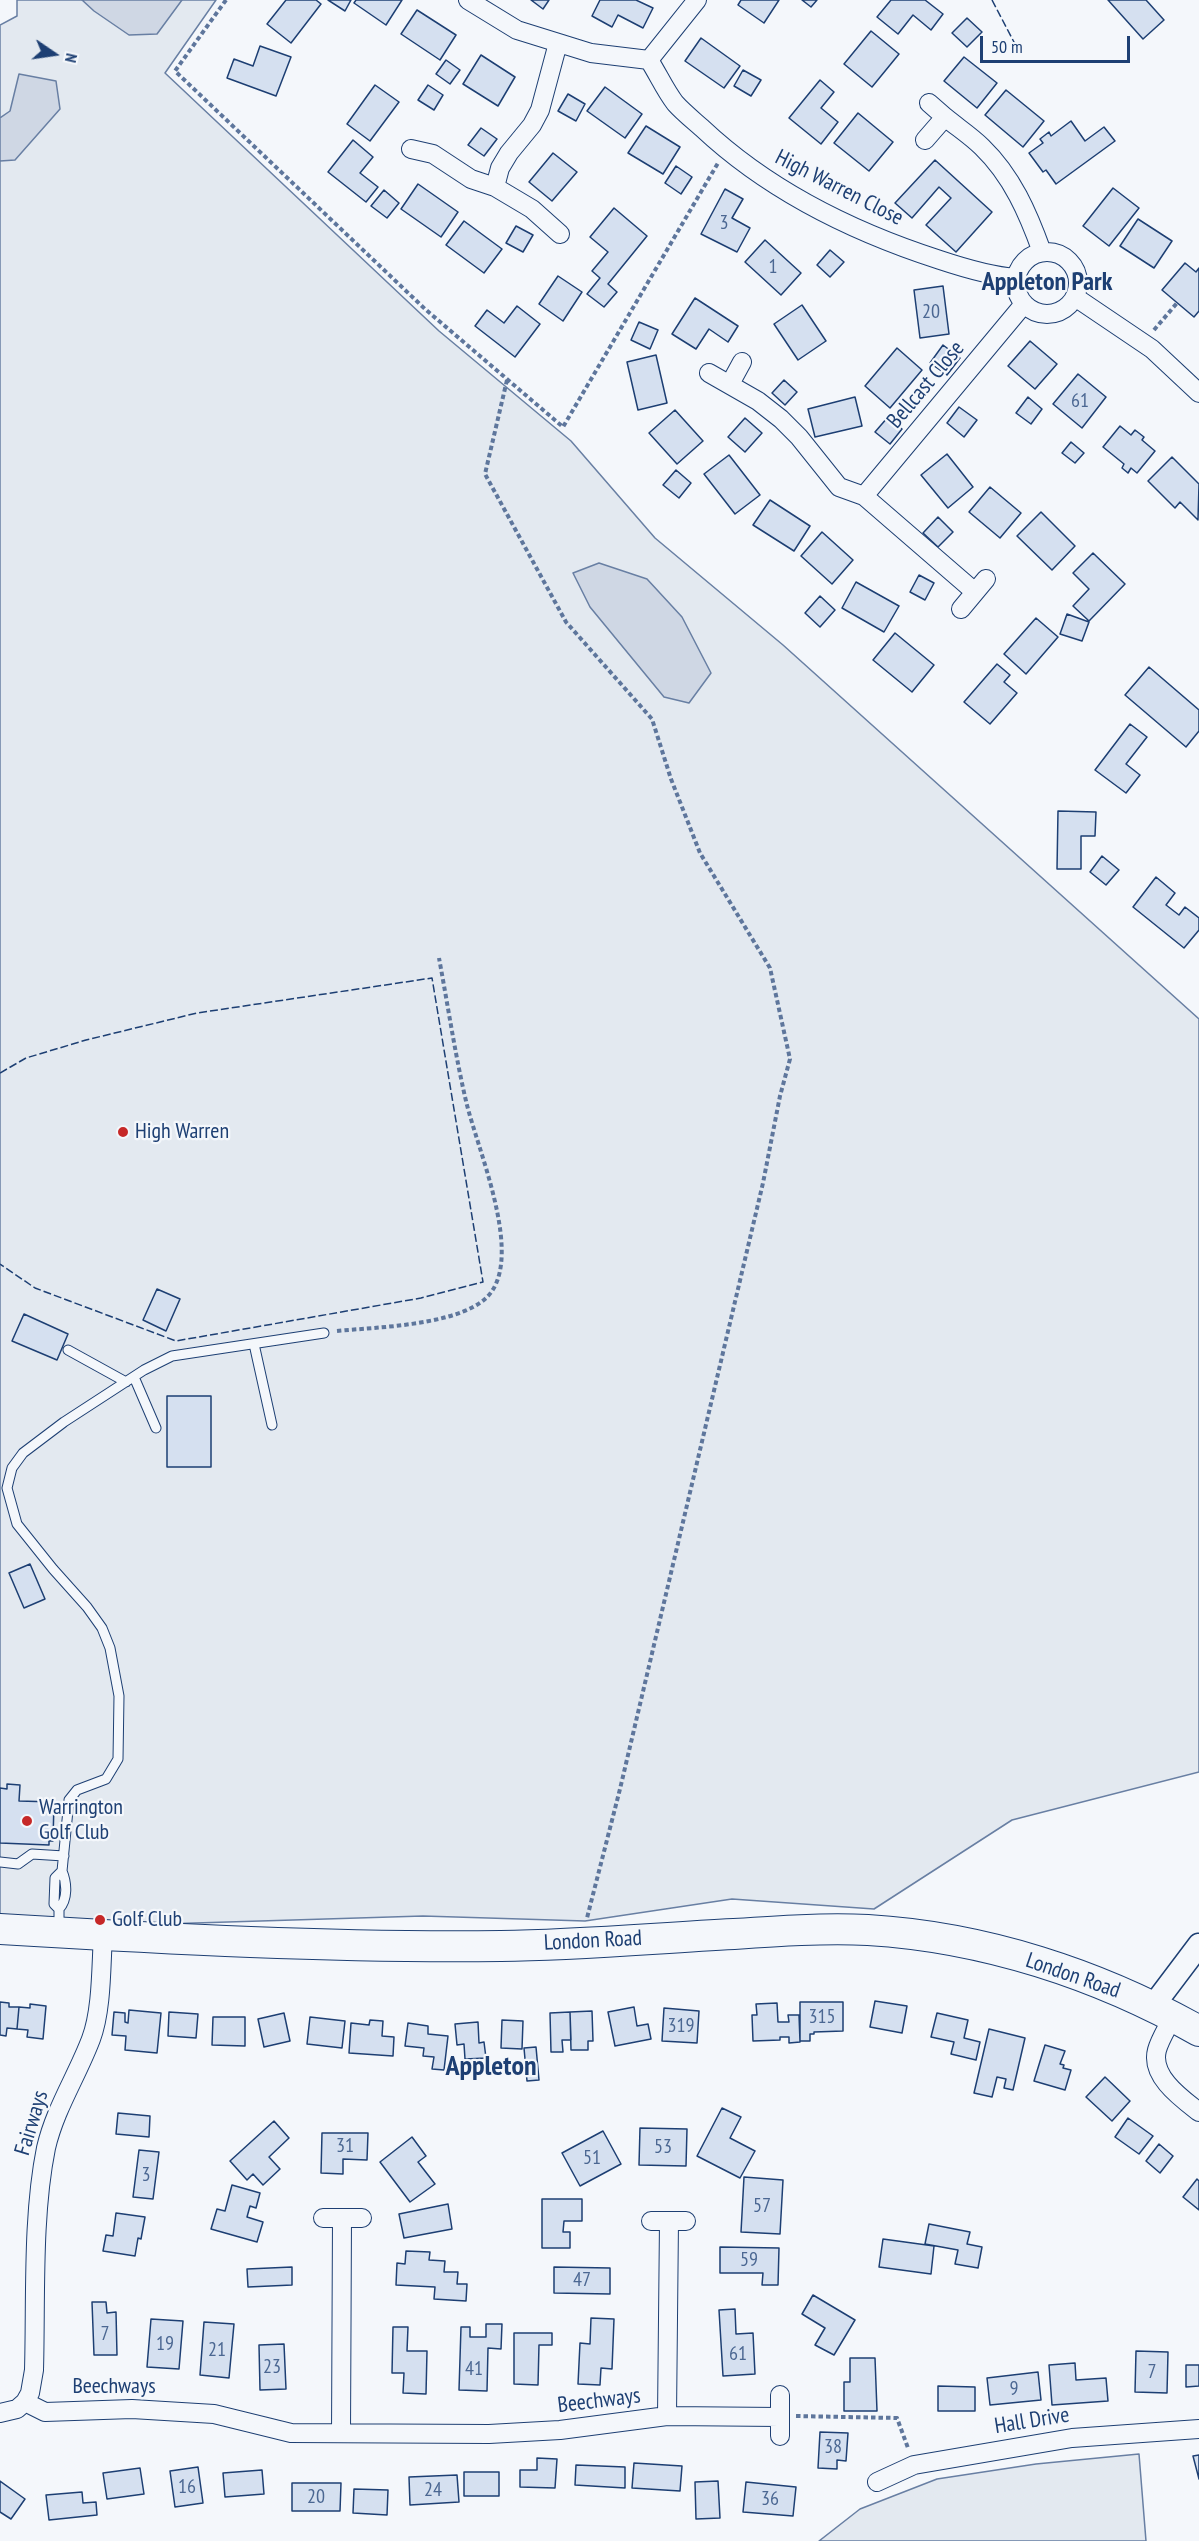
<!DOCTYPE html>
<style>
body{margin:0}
#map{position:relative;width:1199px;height:2541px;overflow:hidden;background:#f4f7fb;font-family:"PT Sans Narrow",sans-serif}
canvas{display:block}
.north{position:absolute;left:24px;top:24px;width:60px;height:60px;-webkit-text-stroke:4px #f4f7fb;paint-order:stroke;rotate:103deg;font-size:16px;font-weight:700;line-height:24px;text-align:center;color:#1d3f73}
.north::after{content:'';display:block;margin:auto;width:21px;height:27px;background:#1d3f73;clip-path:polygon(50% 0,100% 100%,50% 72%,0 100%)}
.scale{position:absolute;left:980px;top:36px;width:150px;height:27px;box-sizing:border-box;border:3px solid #1d3f73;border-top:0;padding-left:8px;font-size:18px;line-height:21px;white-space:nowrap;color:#1d3f73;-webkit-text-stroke:4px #f4f7fb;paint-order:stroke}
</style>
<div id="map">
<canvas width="1199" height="2541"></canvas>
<div class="north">N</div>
<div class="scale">50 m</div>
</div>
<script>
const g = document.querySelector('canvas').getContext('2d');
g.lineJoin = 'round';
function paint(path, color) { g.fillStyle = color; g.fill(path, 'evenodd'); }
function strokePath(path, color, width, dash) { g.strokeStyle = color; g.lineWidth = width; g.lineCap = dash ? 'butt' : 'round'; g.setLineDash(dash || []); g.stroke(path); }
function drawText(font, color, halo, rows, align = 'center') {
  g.font = font + ' "PT Sans Narrow",sans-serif'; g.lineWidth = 4.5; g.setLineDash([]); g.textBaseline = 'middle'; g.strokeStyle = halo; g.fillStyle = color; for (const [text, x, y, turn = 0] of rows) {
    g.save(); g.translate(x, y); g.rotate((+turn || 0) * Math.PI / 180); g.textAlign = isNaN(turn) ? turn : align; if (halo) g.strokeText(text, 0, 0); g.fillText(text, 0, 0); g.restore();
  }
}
const green = new Path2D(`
 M17,0h199l-51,73 274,258 132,110 84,97 128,107 416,374v753l-187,48 -138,89 -142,-10 -147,22 -162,-5 -423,13v-1904l17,-9z
 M1139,2454l7,87h-327l41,-32 77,-30 99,-15z`);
const water = new Path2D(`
 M82,0h100l-25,34 -28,1 -35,-24z
 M19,74l37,7 4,28 -45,51 -15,1v-43l10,-7z
 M599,563l48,16 35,38 29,56 -22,30 -25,-6 -74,-90 -17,-34z`);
const building = new Path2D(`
 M286,0h30l5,4 -30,39 -24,-19z
 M328,0h23l-6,11z
 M356,0h46l-16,25 -32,-22z
 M531,0h18l-6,9z
 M600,0h36l17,8 -10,20 -25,-13 -6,12 -20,-11z
 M741,0h38l-15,23 -26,-18z
 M802,0h15l-6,7z
 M891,0h34l18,14 -12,16 -18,-15 -15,19 -21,-17z
 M1108,0h38l18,20 -21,19z
 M417,10l39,25 -16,25 -39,-26z
 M967,18l15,14 -15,15 -15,-14z
 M871,31l28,23 -27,33 -28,-23z
 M701,38l39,28 -16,22 -39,-27z
 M260,46l31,11 -15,39 -49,-18 7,-19 19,7z
 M481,55l34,22 -17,29 -35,-22z
 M964,57l33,26 -20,25 -33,-27z
 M446,60l14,10 -10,14 -14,-10z
 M743,70l18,10 -10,16 -17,-10z
 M820,80l14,12 -13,16 17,14 -17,22 -32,-26z
 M375,85l24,17 -29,39 -23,-17z
 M428,85l15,10 -9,15 -16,-10z
 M605,87l37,27 -17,24 -38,-27z
 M1006,90l38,31 -21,26 -38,-32z
 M568,94l17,10 -9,17 -18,-10z
 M858,113l35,29 -24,29 -35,-28z
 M1071,121l14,20 19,-14 11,14 -59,43 -10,-14 -3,2 -14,-19 14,-10 -3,-4 9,-7 2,4z
 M646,126l34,21 -17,27 -35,-21z
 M481,128l16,11 -13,17 -16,-11z
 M353,140l20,17 -13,16 18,14 -12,15 -38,-30z
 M553,153l24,19 -25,29 -23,-19z
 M935,160l57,52 -36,40 -30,-27 25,-27 -12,-11 -27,31 -17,-15z
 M676,166l16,11 -11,17 -16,-11z
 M418,184l40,28 -17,25 -40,-28z
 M1113,188l26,20 -30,38 -26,-20z
 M725,189l18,10 -11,19 18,10 -13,24 -36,-18z
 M384,190l15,13 -12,15 -16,-12z
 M614,208l33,28 -39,48 9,8 -13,15 -17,-13 13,-16 -8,-7 16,-19 -18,-15z
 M1138,219l34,22 -18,27 -34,-22z
 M464,221l38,28 -18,24 -38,-28z
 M516,226l17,9 -10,17 -17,-9z
 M765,240l36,33 -20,22 -36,-33z
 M830,250l14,12 -14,15 -13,-12z
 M1185,263l11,9 3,-4v43l-5,6 -32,-27z
 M558,276l24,16 -19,29 -24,-17z
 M943,286l6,48 -29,4 -6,-48z
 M695,298l43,28 -10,16 -19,-13 -13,20 -24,-15z
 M802,305l24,36 -28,19 -24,-36z
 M517,306l23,18 -25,33 -40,-31 12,-16 17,13z
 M639,322l19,8 -8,19 -19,-9z
 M1030,341l27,23 -22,25 -27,-23z
 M943,345l17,13 -13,17 -17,-12z
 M897,348l25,22 -32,38 -25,-22z
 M656,355l11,48 -29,7 -11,-48z
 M1078,374l28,23 -24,31 -29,-24z
 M784,380l13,12 -12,13 -13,-12z
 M855,397l7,29 -47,11 -7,-28z
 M1028,397l14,12 -11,15 -15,-11z
 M959,407l18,13 -13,17 -17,-14z
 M675,410l28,31 -26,23 -28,-31z
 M888,417l14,12 -12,15 -15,-12z
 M745,418l17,15 -17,19 -17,-15z
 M1120,426l11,9 4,-5 9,7 -2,3 13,11 -18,22 -6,-5 -3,5 -6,-5 2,-4 -21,-17z
 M1071,442l13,11 -9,10 -13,-10z
 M947,454l26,33 -25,21 -27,-33z
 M729,455l31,40 -25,19 -31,-40z
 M1172,457l27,27 -1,36 -18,-18 -5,6 -27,-27z
 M676,470l15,13 -12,15 -16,-13z
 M990,487l31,26 -21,25 -31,-26z
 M770,500l40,26 -16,25 -41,-26z
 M1041,512l34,34 -23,24 -35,-34z
 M938,517l15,15 -15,15 -15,-14z
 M822,532l31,28 -21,24 -31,-28z
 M1093,553l32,31 -36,37 -16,-15 16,-17 -16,-16z
 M919,575l15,8 -9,17 -15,-8z
 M856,582l43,24 -15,26 -42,-24z
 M820,596l15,14 -15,17 -15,-14z
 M1067,614l22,8 -7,19 -22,-7z
 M1036,618l22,19 -32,37 -22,-20z
 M895,633l39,32 -22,27 -39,-32z
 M997,664l13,11 -6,7 13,11 -27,31 -26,-22z
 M1149,667l50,43v21l-13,16 -61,-52z
 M1130,724l17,13 -21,27 14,11 -14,18 -31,-23z
 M1058,811l38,1 -1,24h-14v33h-24z
 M1102,856l17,14 -13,15 -16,-13z
 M1156,877l19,16 -9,12 13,10 6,-8 14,11v12l-15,18 -51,-41z
 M157,1289l23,10 -14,32 -23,-11z
 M24,1314l44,20 -11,26 -45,-19z
 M167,1396h44v71h-44z
 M30,1564l15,35 -21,9 -15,-35z
 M7,1784l13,1 -1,16 35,1 -1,39h-4v4l-49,-2v-55l7,1z
 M875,2001l32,5 -5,27 -32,-6z
 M0,2002l9,1v4h10l-2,22 -10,-1 -1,8 -6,-1z
 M800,2002h43v29l-29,1v2h-4v7h-10z
 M777,2003l1,19h11l-1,-7h11l1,27 -11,1v-6h-9v3l-27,1 -1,-26h5l-1,-11z
 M30,2004l16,2 -3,33 -16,-2 1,-7 -11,-1 2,-22 11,1z
 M634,2007l3,19 11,-2 3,15 -36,7 -7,-34z
 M664,2008l35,3 -2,32 -35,-2z
 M129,2010l32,3 -4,40 -32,-3 1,-14 -14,-1 2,-23 11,1v9l3,1z
 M592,2011l1,30h-5v9h-17l-1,-38z
 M169,2012l29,2 -2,24 -28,-2z
 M570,2012l1,28h-9l1,12h-12l-1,-39z
 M284,2013l6,28 -26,6 -6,-28z
 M937,2013l31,7 -4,18 16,4 -4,18 -25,-6 3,-12 -23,-5z
 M213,2017h32v29l-33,-1z
 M310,2017l35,4 -3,27 -35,-4z
 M370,2020l13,1 -1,15 12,1 -1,19 -44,-3 2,-30 18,2z
 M502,2020l21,1 -1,28 -21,-1z
 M478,2022l1,21 5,-1 2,16 -21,1 -1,-15 -7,1 -2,-21z
 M408,2023l20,3v8l20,2 -4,34 -12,-1 2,-12 -11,-1 1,-8 -19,-2z
 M989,2029l36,9 -12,52 -9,-2 2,-9 -9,-2 -5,20 -18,-4z
 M1045,2045l20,6 -5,13 4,1 -1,3 8,2 -6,20 -31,-9z
 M536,2047l3,33 -12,1 -3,-33z
 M1105,2077l25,24 -18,20 -26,-24z
 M722,2108l19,9 -11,21 25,13 -15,27 -43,-22z
 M118,2113l32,3 -1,21 -33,-3z
 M1128,2118l25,18 -14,18 -24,-17z
 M274,2121l15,17 -20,19 11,12 -17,16 -10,-11 -6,6 -17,-19z
 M640,2128l47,1 -1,37 -47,-1z
 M603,2131l18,33 -41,22 -18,-33z
 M322,2133h46l-1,27 -24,-1v15l-22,-1z
 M412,2137l14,19 -8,6 17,22 -25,18 -30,-40z
 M1159,2144l14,12 -13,17 -14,-12z
 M139,2150l20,2 -6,47 -20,-2z
 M744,2177l39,3 -3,54 -39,-2z
 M1197,2179l2,2v29l-16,-13z
 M232,2185l28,8 -4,15 -6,-2 -3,11 16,5 -6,20 -46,-13 6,-20 8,2z
 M542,2199h40v22h-18l-1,11h7v16h-28z
 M448,2204l4,25 -48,9 -5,-24z
 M116,2213l29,4 -4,22 -3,-1 -3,18 -32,-5 3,-16 7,1z
 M929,2224l41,8 -3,12 15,3 -4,21 -23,-4 3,-14 -33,-6z
 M883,2239l51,7 -3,28 -52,-7z
 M720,2247l59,1 -1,37h-16l1,-12h-43z
 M406,2251l24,1 -1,8 16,1 -1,11h14l-1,12h10l-1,17 -32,-2 1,-12 -39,-2 1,-22 8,1z
 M292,2267v18l-44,2 -1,-18z
 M554,2267l56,1v26l-56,-1z
 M813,2295l42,25 -21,35 -19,-10 10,-17 -23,-14z
 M92,2302h14l1,11 9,-1 1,43h-23z
 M735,2309l1,25 17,-1 2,41 -32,2 -4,-66z
 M591,2318l23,1 -2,50 -11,-1 -1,17 -22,-1 2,-41 10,1z
 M151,2319l32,2 -4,48 -32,-2z
 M204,2322l30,2 -5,54 -29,-3z
 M486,2324h16l-1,25 -13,-1 -1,43 -28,-1 2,-63h9v10h16z
 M393,2327h15l-1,24h20l-1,43 -23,-1 1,-20h-12z
 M514,2333h38v12h-13l-1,40 -24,-1z
 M284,2344l2,45 -26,1 -1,-45z
 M1136,2351l32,1 -1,41 -32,-1z
 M850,2358h25l2,53h-33v-29h6z
 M1075,2363l1,17 30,-2 2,23 -56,4 -3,-40z
 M1186,2365h13v21l-13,1z
 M1038,2372l3,28 -51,5 -3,-27z
 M938,2386l37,1v24h-37z
 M820,2432l28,1 -2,28 -9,-1v9l-19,-1z
 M1199,2455v24l-6,-23z
 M537,2458l20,1 -2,29 -35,-1v-17h17z
 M634,2463l48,3 -2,25 -48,-3z
 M576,2465l49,2v21l-50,-3z
 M198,2467l5,36 -28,4 -5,-36z
 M140,2468l4,26 -37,5 -4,-26z
 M262,2470l2,24 -39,3 -2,-24z
 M464,2472h35v24h-35z
 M457,2475l2,27 -49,3 -1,-28z
 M0,2481l25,18 -14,20 -11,-7z
 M718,2481l2,37 -24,1 -1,-37z
 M746,2482l50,5 -3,29 -50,-4z
 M292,2483h49l-1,28h-48z
 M354,2489l34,1 -1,25 -34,-2z
 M82,2492l1,11 13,-1 1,13 -48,5 -3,-25z`);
const path = new Path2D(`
 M226,0l-51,71 250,238 138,118 155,-264
 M1154,330l23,-27
 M507,380l-22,94 81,148 86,97 19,60 29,74 70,115 20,91 -10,37 -17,87 -143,606 -33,129
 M337,1331c38,-4 132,-5 155,-40 29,-43 -15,-143 -26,-190 -11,-47 -18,-95 -27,-143
 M796,2416l101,2 11,30`);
const service = new Path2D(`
 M254,1344l18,81
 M68,1350l58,32
 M134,1377l22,51
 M0,1862l18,2 14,-10 32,2
 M59,1909l-5,-5 1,-26 7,-7
 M59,1930v-21c9,-10 8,-26 3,-38l7,-71 8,-10 29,-11 12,-20 1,-63 -9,-48 -8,-20 -15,-21 -34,-38 -36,-45 -10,-36 5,-20 11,-15 41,-31 80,-52 28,-14 152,-23`);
const minor = new Path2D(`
 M468,0l49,30 74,23 58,7c9,14 16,30 26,43 8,9 18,17 27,25 67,63 151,104 238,132 24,8 51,16 76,18
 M558,43l-18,67 -8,15 -23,28 -9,15 -5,19 37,22 28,25
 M649,60l48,-60
 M945,117c12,10 26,19 37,30 30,29 46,66 60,105
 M925,140l20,-23 -16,-14
 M411,149l22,5 38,25 24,8
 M1016 283a31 31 0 1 1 62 0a31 31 0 1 1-62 0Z
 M1075,297l77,52 47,44
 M709,373l49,28 23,18 18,18 40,50 25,9 111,96
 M730,384l12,-22
 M864,496l160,-192
 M961,609l25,-30
 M1173,2016c-5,11 -13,23 -16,34 -7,26 24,48 42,62
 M323,2218h39
 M651,2221h35
 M780,2395v41
 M25,2402l5,-9 4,-23c2,-70 -2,-153 12,-222 9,-39 31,-72 45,-109 11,-29 10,-73 12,-104
 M0,2413l17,-4 8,-7 20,10 87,-3 82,5 77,19 198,1 71,-4 107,-14 113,1
 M667,2416l2,-195
 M341,2433l1,-215
 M877,2482l37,-17 158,-27 127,-9`);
const tertiary = new Path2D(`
 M1153,2006l46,-61`);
const trunk = new Path2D(`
 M0,1929c167,10 334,19 501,17 78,-1 155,-8 233,-12 44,-3 89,-6 134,-4 116,7 230,44 331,101`);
const fence = new Path2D(`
 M992,0l23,44
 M0,1073l26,-15 60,-18 111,-27 235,-35 51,304 -62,16 -245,43 -141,-53 -35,-24`);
const markers = [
 [123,1132,6,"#c62828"],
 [27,1821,6,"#c62828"],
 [100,1920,6,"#c62828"]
];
const numberNames = [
 ["3",724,223],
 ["1",773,267],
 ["20",931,312],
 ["61",1080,401],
 ["315",822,2017],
 ["319",681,2026],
 ["31",345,2146],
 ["53",663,2147],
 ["51",592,2158],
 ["3",146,2175],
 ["57",762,2206],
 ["59",749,2260],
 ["47",582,2280],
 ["7",105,2334],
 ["19",165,2344],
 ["21",217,2350],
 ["61",738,2354],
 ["23",272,2367],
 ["41",474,2369],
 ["7",1152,2372],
 ["9",1014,2389],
 ["38",833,2447],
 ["16",187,2487],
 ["24",433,2490],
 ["20",316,2497],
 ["36",770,2499]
];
const streetNames = [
 ["High Warren Close",839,188,27],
 ["Bellcast Close",926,385,-50],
 ["London Road",593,1941,-3],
 ["London Road",1073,1976,19],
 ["Fairways",32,2123,-73],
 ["Beechways",114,2387],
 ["Beechways",599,2401,-7],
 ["Hall Drive",1032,2421,-9]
];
const poiNames = [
 ["High Warren",135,1132],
 ["Warrington",39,1808],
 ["Golf Club",39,1833],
 ["Golf Club",112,1920]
];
const quarterNames = [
 ["Appleton Park",1047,283]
];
const districtNames = [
 ["Appleton",491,2067]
];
paint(green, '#e3e9f0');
strokePath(green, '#687fa3', 1.5);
paint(water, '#cfd7e4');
strokePath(water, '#687fa3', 1.5);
paint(building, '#d5e0f0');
strokePath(building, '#1d3f73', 1.5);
strokePath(service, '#1d3f73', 11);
strokePath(minor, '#1d3f73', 20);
strokePath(tertiary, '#1d3f73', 25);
strokePath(trunk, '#1d3f73', 32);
strokePath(path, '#5e769c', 4, [4.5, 3]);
strokePath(service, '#f4f7fb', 9);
strokePath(minor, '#f4f7fb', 18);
strokePath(tertiary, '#f4f7fb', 22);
strokePath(trunk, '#f4f7fb', 30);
strokePath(fence, '#1d3f73', 1.5, [8, 3]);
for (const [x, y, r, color] of markers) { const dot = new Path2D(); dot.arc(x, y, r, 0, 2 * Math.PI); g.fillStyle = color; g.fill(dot); strokePath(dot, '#f4f7fb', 2); }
drawText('20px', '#4b6792', null, numberNames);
drawText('22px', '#1d3f73', '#f4f7fb', streetNames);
drawText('22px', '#1d3f73', '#f4f7fb', poiNames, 'left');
drawText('bold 26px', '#1d3f73', '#f4f7fb', quarterNames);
drawText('bold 28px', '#1d3f73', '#f4f7fb', districtNames);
</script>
